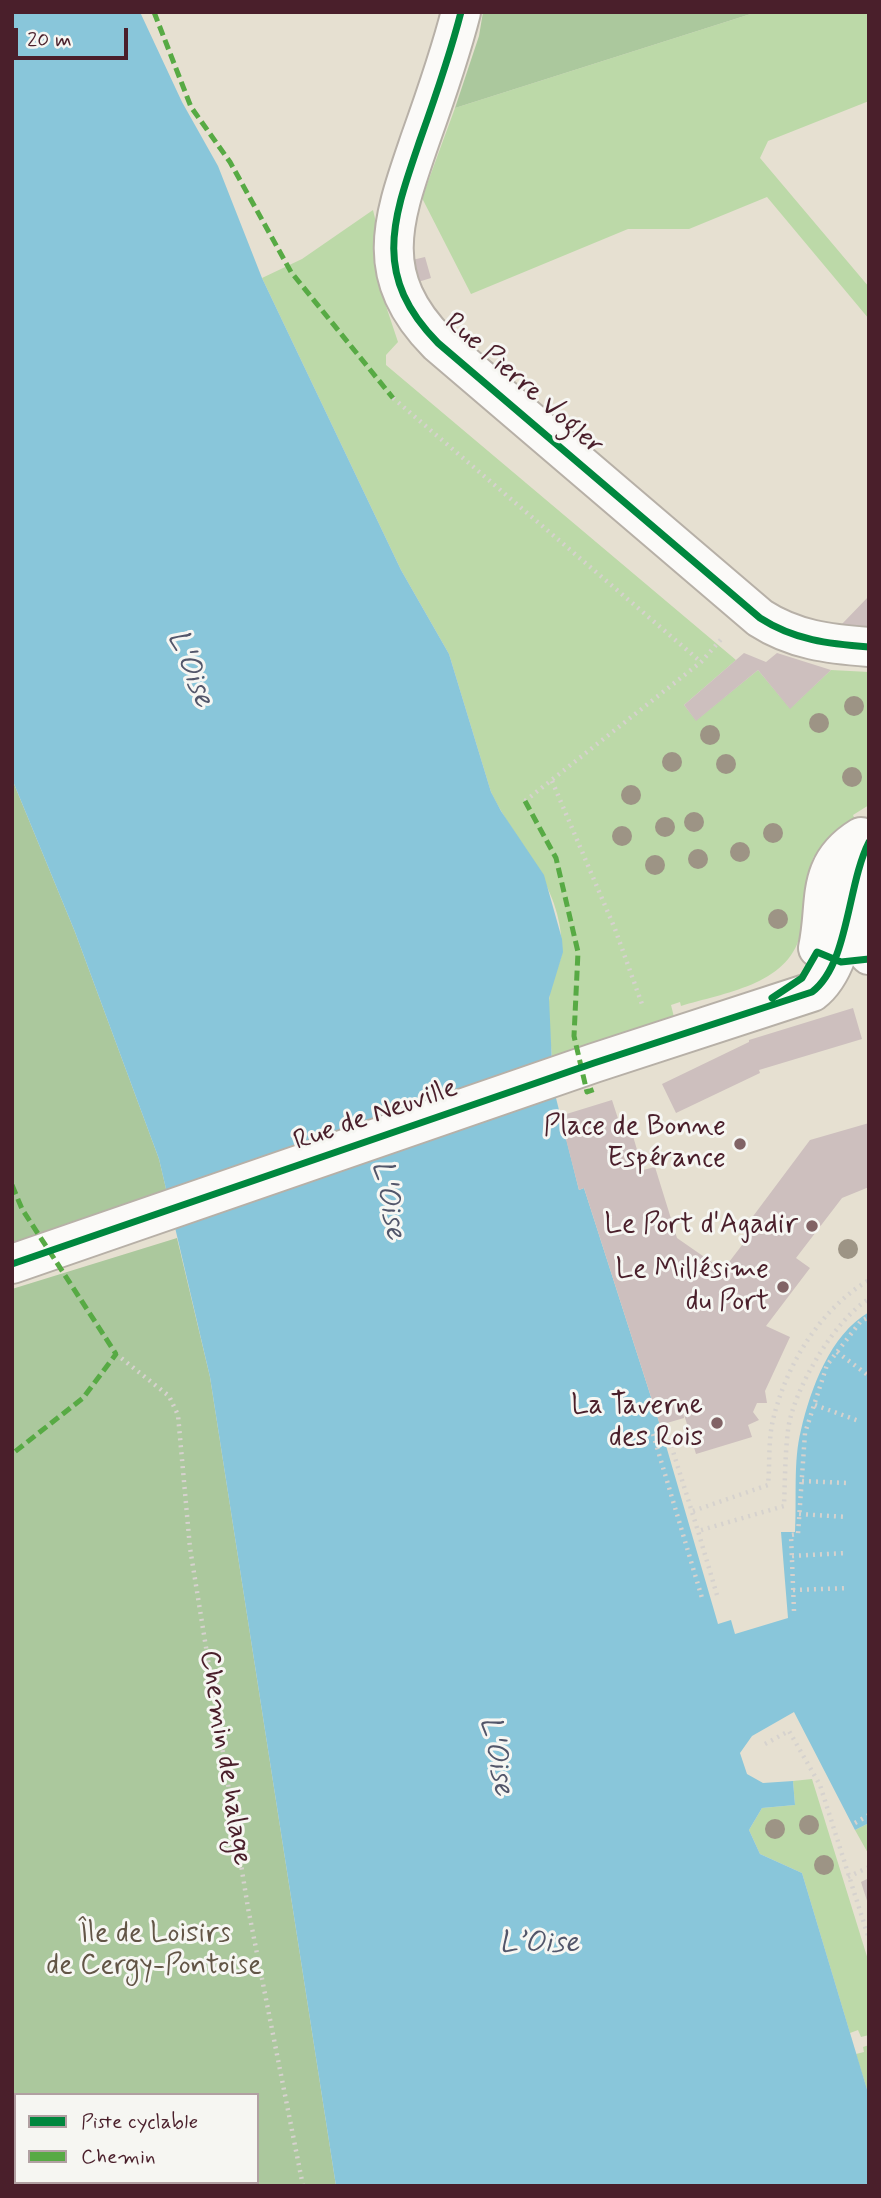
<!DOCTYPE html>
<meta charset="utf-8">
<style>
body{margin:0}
#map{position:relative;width:881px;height:2198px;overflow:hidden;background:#e6e0d1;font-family:Mynerve,sans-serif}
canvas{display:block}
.frame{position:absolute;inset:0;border:14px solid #4a1f2b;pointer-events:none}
.legend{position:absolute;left:14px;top:2093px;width:245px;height:91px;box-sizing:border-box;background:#f6f6f2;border:2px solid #b1a0a2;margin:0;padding:9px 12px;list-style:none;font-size:21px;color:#4a1f2b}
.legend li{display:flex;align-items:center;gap:14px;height:35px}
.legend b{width:35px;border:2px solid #b1a0a2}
.scale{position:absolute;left:14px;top:28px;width:114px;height:32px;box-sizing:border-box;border:4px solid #4a1f2b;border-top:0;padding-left:9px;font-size:21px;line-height:24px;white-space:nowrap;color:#4a1f2b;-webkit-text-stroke:5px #f6f6f2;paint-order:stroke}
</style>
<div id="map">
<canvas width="881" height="2198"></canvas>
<div class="frame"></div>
<ul class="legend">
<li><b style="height:9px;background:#00873e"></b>Piste cyclable</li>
<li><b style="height:9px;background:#57aa44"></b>Chemin</li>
</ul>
<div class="scale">20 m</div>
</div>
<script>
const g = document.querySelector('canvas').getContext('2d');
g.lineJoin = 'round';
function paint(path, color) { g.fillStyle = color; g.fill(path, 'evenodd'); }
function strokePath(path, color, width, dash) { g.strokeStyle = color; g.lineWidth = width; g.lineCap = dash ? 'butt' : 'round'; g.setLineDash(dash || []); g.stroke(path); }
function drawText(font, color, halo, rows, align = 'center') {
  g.font = font + ' Mynerve,sans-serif'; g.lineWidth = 6; g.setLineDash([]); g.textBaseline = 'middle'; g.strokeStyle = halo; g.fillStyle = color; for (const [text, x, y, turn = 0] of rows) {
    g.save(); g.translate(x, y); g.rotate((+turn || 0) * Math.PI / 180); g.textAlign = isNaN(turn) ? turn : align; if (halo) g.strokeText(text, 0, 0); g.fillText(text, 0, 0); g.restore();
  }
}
const green = new Path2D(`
 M757,12h112v89l-101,40 -8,17 109,129v32l-102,-122 -78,32h-61l-157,65 -49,-96 33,-90z
 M373,210l7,29v49l18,54 -12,13v10l350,295 -52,45 12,15 62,-50 32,38 41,-38 38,2v133l-16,10 3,7 -33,38 -9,-4c-12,28 -8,51 -14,79 -12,50 -77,58 -119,71l-1,-4 -9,3 4,16 -123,39c-1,-24 -6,-52 -1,-76 3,-12 12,-24 11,-36 -1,-65 -45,-102 -71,-156l-42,-138 -48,-84 -139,-292 40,-19z
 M812,1779l57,184v72l-8,2 -3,-7 -8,3 -48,-160 -42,-19 -11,-24 13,-22 33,-3 -2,-24z
 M869,1823v32l-14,-25z
 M869,2045v51l-13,-42 8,-2 -1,-5z`);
const forest = new Path2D(`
 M483,12h274l-302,96 24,-72z
 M12,779l63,153 84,227 8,34 -155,52z
 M177,1238l33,139 126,809h-324v-897zM16,2095h241v87h-241z`);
const water = new Path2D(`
 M12,12h128l42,90 36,64 44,112 139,292 48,84 42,138 10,19 43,64 18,64 1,13 -14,46 4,88 26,104 5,-2 76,237 58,199 13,-4 4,14 53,-16 -7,-86h14c2,-33 -2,-71 6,-102 10,-42 29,-95 68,-118v511l-14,7 -61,-118 -42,24 -12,17 7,21 16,9 30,-2 2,24 -33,3 -13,22 11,24 42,19 67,223v90h-533l-126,-809 -51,-218 -84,-227 -63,-153z`);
const building = new Path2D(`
 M425,257l6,21 -13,4 -6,-22z
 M869,596v31l-28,-2z
 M744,653l22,9 11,-9 54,17 -41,39 -32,-39 -62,51 -12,-16z
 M853,1008l9,31 -103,31 1,3 -84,40 -14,-29 87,-42v-2z
 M612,1100l9,28 12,-5 -3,3 13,44 12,-3 22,71 46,32 32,-42 -7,-5 62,-83 59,-17v64l-27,11 -46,60 14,10 -44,58 24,11 -25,54 2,12h-10l-4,9 6,8 -11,5 4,12 -56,17 -13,-43 1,7 -24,7 -76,-237 -5,2 -19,-74z
 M869,1878v26h-1l-7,-22z`);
const path = new Path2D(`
 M393,398l308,264
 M552,781l63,148 28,78
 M525,801l176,-139 23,-26
 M837,1352l32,24
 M116,1354l53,42 9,19 12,133 58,360 55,278
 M815,1405l44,16
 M665,1426l33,105
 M653,1434l49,164
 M802,1481l45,2
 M693,1511l75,-26c2,-20 0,-45 5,-65 13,-55 47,-111 96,-140
 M799,1514l48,3
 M792,1556l54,-3
 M793,1590l55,-2
 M717,1595l-19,-64 86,-25c1,-25 1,-51 4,-76 5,-40 47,-111 81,-131
 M794,1611l-3,-76 7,-1 7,-101 22,-68 34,-44 8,-4
 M765,1744l24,-13 31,54 49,154
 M855,1823l14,-8
 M848,1877l21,-10`);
const street = new Path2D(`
 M461,12c-11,43 -26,86 -41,128 -27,79 -49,135 18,203l322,275c34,22 69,26 109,29
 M846,911l15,34 8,10
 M818,948c10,-45 -4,-82 43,-111
 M12,1264l582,-201 218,-71c37,-28 35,-107 57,-150`);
const quiet = new Path2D(`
 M154,12l37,95 39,55 61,110 102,126
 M525,801l31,57 22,94 -4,84 13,56 11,-4
 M12,1185l10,24 94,145 -33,44 -71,56`);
const cycleway = new Path2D(`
 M461,12c-11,43 -26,86 -41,128 -27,79 -49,135 18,203l322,275c34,22 69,26 109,29
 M772,998l30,-20 15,-26 24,10 28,-3
 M12,1264l582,-201 218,-71c37,-28 35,-107 57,-150`);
const trees = [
 [854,706],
 [819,723],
 [710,735],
 [672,762],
 [726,764],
 [852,777],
 [631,795],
 [694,822],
 [665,827],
 [773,833],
 [622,836],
 [740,852],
 [698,859],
 [655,865],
 [778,919],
 [848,1249],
 [809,1825],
 [775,1829],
 [824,1865]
];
const markers = [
 [740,1144,7,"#816365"],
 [812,1226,7,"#816365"],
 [783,1287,7,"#816365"],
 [717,1423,7,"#816365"]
];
const streetNames = [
 ["Rue Pierre Vogler",523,385,41],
 ["Rue de Neuville",376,1116,-19],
 ["Chemin de halage",224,1758,81]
];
const poiNames = [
 ["Place de Bonne",726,1128],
 ["Espérance",726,1160],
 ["Le Port d'Agadir",798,1226],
 ["Le Millésime",769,1271],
 ["du Port",769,1303],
 ["La Taverne",703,1407],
 ["des Rois",703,1439]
];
const parkNames = [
 ["Île de Loisirs",154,1935],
 ["de Cergy-Pontoise",154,1967]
];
const waterNames = [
 ["L'Oise",189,669,68],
 ["L'Oise",387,1200,79],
 ["L'Oise",495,1756,79],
 ["L’Oise",539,1945]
];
paint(green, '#bcd9a8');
paint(forest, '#abc89d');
paint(water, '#89c6da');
paint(building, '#cdbfbe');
strokePath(street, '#b7b0a7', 42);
strokePath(path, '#d6d2ce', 4.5, [2, 5]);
strokePath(street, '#fbfaf8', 38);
strokePath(quiet, '#57aa44', 5, [10, 5]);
strokePath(cycleway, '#00873e', 7);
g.fillStyle = '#9d9485';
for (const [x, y] of trees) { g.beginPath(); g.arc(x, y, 10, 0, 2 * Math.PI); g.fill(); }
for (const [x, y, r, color] of markers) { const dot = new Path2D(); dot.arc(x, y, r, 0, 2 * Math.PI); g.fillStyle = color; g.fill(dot); strokePath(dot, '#f6f6f2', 2.5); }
drawText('28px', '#4a1f2b', '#f6f6f2', streetNames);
drawText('28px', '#4a1f2b', '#f6f6f2', poiNames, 'right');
drawText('28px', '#625546', '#f6f6f2', parkNames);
drawText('italic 30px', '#52566a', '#f6f6f2', waterNames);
</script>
